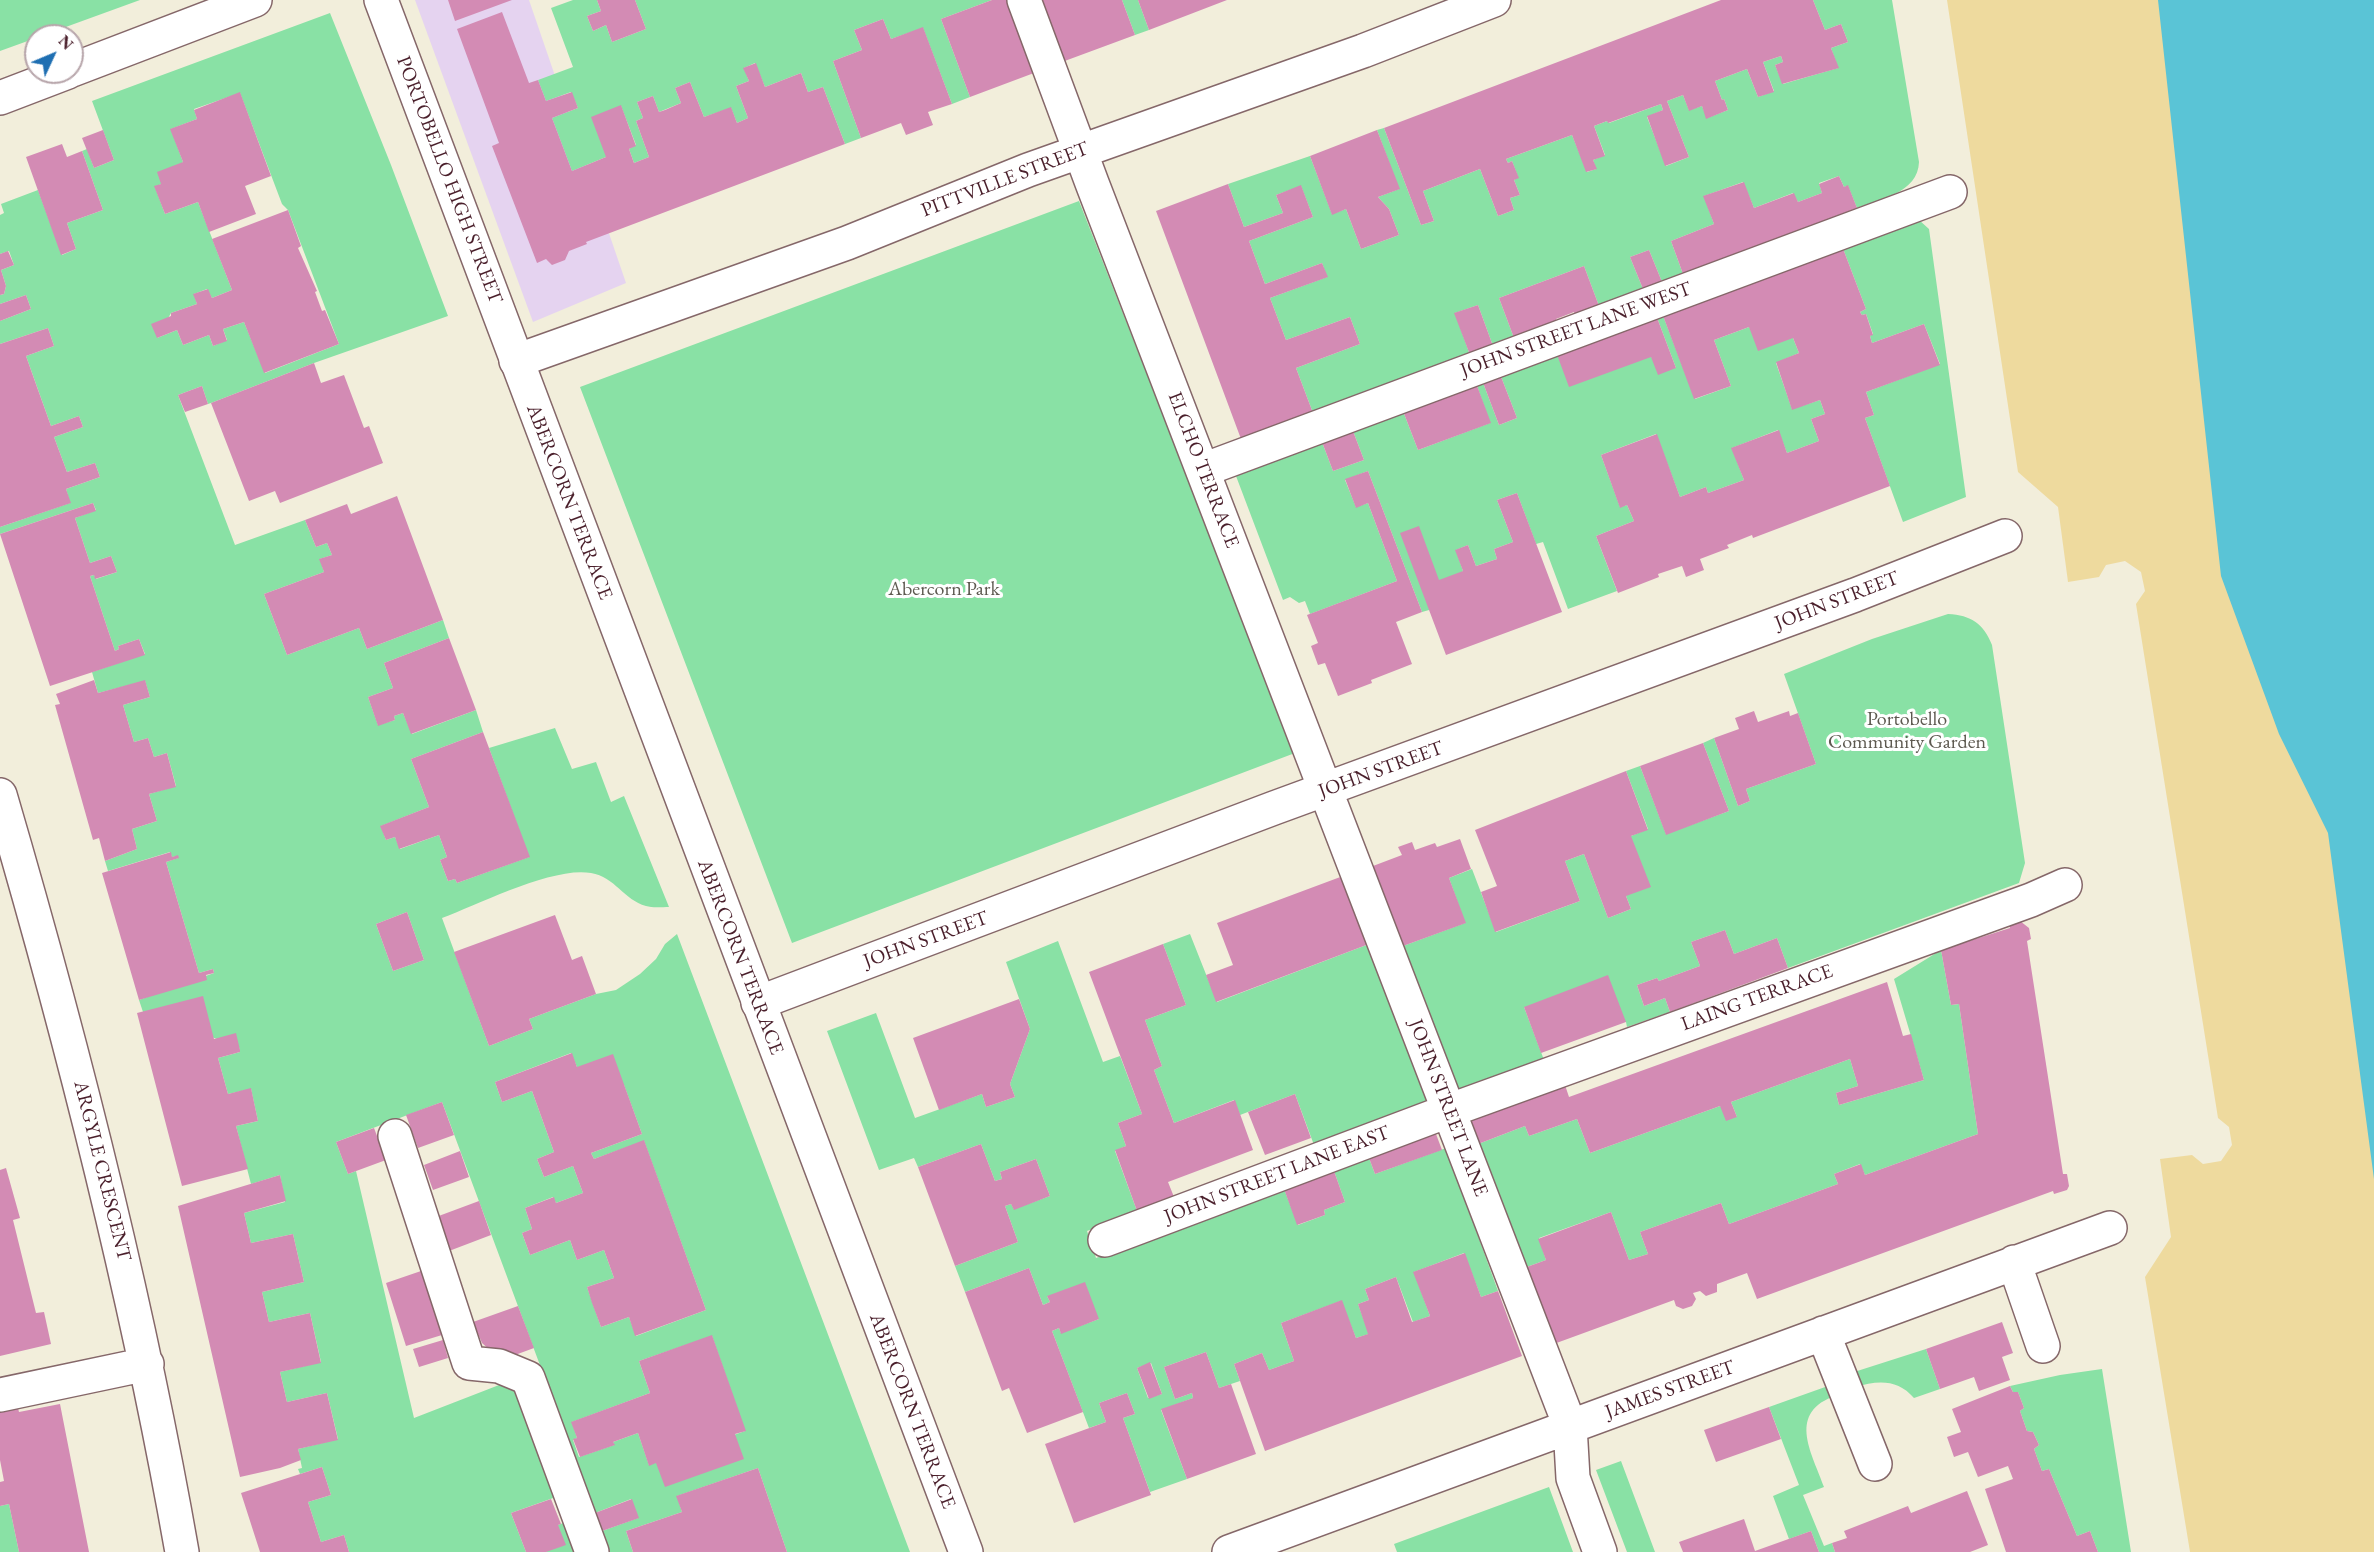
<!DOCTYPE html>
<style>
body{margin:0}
#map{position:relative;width:2374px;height:1552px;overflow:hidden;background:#f2eedb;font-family:"EB Garamond",serif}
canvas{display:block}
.north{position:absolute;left:24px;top:24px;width:60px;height:60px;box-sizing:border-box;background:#fff;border:2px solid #b7a5aa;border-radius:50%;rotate:46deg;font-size:16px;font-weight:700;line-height:24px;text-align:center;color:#4a1f2b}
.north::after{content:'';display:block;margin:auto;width:21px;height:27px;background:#1f6fb2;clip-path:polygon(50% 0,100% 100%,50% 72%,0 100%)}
</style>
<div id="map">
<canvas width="2374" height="1552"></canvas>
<div class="north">N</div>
</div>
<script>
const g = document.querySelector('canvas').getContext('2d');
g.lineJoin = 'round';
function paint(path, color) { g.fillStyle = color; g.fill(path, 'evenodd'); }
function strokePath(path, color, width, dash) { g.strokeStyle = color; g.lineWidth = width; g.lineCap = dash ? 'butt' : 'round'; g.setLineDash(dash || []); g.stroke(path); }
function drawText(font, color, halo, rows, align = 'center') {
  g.font = font + ' "EB Garamond",serif'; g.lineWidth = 6; g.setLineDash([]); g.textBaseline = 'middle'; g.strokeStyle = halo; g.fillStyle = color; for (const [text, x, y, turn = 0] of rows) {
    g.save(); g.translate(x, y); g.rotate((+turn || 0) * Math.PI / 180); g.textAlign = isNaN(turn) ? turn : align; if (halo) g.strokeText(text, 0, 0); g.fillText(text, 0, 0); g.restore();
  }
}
const built = new Path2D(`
 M415,0h114l97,283 -93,39z`);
const green = new Path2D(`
 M0,0h140l-99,36h-5v2l-36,13z
 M573,0h24l4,11 -14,5 6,15 13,-6 6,17 34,-13 -11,-29h357l-51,19 29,78 -18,7 -29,-76 -32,11 -8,-20 -29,11 8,20 -29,11 28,77 -16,6 -22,-57 -15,5 -7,-19 -36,14 -10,-24 -11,5 5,13 -13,5 12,32 -11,5 -6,-15 -27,9 -14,-35 -15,6 6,15 -22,9 -6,-16 -16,6 6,16 -7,3 13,36 -15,6 -5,-14 7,-4 -15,-39 -15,51 -34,14 -20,-53 26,-10 -7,-16 -25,9 -8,-21 35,-13 -22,-59z
 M1122,0h16l11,30 -14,5z
 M1813,0h79l27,162c-1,31 -39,37 -62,46l-9,-22 -4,1 -5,-11 -20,7 3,10 -24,9 -5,-9 -39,15 -11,-26 -39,14 10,28 -43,17 12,33 -21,8 -13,-32 -19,7 13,32 -44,17 -15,-40 -85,32 15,40 -21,8 -15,-41 -23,8 15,42 -157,58 -17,-45 64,-24 -10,-27 -64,23 -16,-42 57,-21 -5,-14 -57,21 -16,-43 64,-24 -12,-31 -25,9 7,18 -39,14 -16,-43 82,-28 22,58 14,-5 15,40 38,-14 -10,-26 -11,-12 21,-8 -22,-59 7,-2 37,97 13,-4 -11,-30 57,-22 18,47 16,-6 -4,-12 10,-3 -6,-15 4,-3 -6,-16 -4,2 -2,-4 66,-24 15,37 9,-3 -3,-9 12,-5 -11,-29 13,-5 2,2 52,-19 2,6 -16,7 19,49 23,-9 -22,-56 16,-6 6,15 13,-4 5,12 21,-8 -4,-11 -2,1 -7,-19 32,-12 11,28 16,-6 -11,-29 18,-6 2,6 -8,3 8,19 55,-16 -7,-20 17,-6 -7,-18 -16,6z
 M330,13l61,152 57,151 -134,47 -103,40 -3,1 -6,-18 -24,9 57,150 70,-25 11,27 11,-4 5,12 -12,4 4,13 -60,22 23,61 72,-27 8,21 76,-29 6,18 -65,25 9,25 -25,9 10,28 17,-5 -1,-4 9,-3 9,21 64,-24 7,22 -72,27 18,48 -48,19 5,14 9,-3 5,12 39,-14 8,22 -7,3 8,21 7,-2 2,4 72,-26 -40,-109 66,-20 17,41 24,-7 15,40 13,-6 45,111c-7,0 -17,1 -23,-1 -22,-6 -31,-29 -55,-33 -37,-7 -112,31 -149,45l47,128 44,-17 -4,-10 67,-25 20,-4 24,-16 16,-15 9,-15 12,-10 233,618h-123l-29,-84 -81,28 5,16 -56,19 7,21h-23l-8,-21 36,-13 -7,-19 -36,14 -153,-411 -106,40 12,32 8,-3 58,247 98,-38 44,117 -45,16 15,39h-177l-5,-17 -23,7 -13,-40 23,-7 -9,-28 -22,7 -2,-5 4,-1 -4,-19 40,-10 -11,-46 -40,9 -7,-30 41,-10 -11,-49 -41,9 -7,-30 42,-10 -11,-48 -42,9 -7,-30 41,-11 -5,-27 -29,9 -15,-58 22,-5 -7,-32 -23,5 -10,-36 22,-6 -1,-5 -96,-35 -4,-12 75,-27 -1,-4 -14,4 -33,-111 12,-4v-2l-6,1 -2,-5 -62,19 -3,-10 32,-12 -5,-20 25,-8 -8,-27 27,-8 -9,-33 -13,4 -6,-19 -14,4 -11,-37 27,-8 -5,-16 -47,12 -6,-21 53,-18 -6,-15 -21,7 1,3 -4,2 -25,-75 4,-1 2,4 21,-7 -6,-16 -21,7 -15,-45 21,-8 -3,-7 -93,31v-7l70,-24 -4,-14 34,-12 -5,-14 -28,9 -13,-35 29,-10 -4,-11 -28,10 -25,-70 28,-10 -6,-18 -48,16v-23l31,-12 -5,-14 -26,9v-9l4,-1 2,-8 -5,-16 13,-5 -5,-14 -9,3v-39l4,-2 -3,-9 37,-14 24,65 14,-6 -9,-26 36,-13 -21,-59 5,-2 7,19 20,-8 -22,-59zM240,93l42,111 6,6 51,134 -74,29 -21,-51 -21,7 4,11 -14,6 -4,-11 -26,10 -6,-15 -20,8 14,-25 26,-9 -3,-10 13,-5 5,9 20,-8 -34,-88 -33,12 -10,-27 6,-3 22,-22 -12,-33 26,-10 -3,-10zM407,912l17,48 -31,11 -17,-47zM571,1053l6,14 47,18 18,49 -51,19 3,6 50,-18 62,169 -70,26 -7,-19 -28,10 -14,-40 27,-9 -10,-28 -27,10 -7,-20 -40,15 -8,-22 10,-4 -7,-21 28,-11 3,6 27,-10 -10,-27 -29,11 -7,-18 17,-7 -22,-61 -30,11 -7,-20zM712,1336l33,95 -96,34 -11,-32 -25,9 1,3 -35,12 -6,-17 4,-2 -5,-16 78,-29 -11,-32z
 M1079,201l216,552 -503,190 -212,-556z
 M1919,220l10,9 37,268 -63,25 -38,-104 9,-3 -8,-23 74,-28 -16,-40 -52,19 -2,-7 3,-2 -7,-20 -4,1 -2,-3 6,-3 -24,-63z
 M1662,313l33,86 36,-13 -17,-46 35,-13 44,11 6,15 -23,10 16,46 28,-9 5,14 -14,5 8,22 -32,12 -9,-23 -46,18 12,32 -36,13 -2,-6 -26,10 -24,-63 -55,21 19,52 7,-2 7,16 -38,15 21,55 -49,18 -25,-67 -7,2 -19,-51 -20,7 16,42 -19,7 3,10 -21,7 -8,-21 -12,5 7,21 -34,39 -7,2 -54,-141 -23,9 11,27 12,-4 29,78 -87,33 -5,-13 -6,2 -9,-6 -7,3 -47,-124 86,-34 11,29 31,-11 -11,-29 50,-20 15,39 72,-27 -14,-40 6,-3 17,45 18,-7 -17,-44 56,-22 95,5 25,11 -20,-53z
 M1948,614c23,1 36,10 44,31l33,218 -6,20 -231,85 -11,-30 -43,16 -9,-24 -34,12 9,24 -41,15 -2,-3 -20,7 7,21 21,-8 5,14 -43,15 -1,-5 -102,-15 20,53 -86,32 -55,-146 62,-23 -16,-45 23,-9 24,63 84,-31 -15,-40 19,-7 24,64 23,-9 -5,-13 5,-60 17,-7 -22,-58 14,-5 26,68 63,-23 -26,-68 11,-5 24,68 12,-5 -4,-12 70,-25 -32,-90 88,-35z
 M1190,934l27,68 152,-58 60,158 -115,43 -19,-51 -55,21 -6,-15 -60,23 -20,-53 8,-4 -17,-46 41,-15 -23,-61z
 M1058,941l45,121 17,-6 22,58 -24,9 8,23 -11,5 22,60 -50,20 9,27 188,-69 14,36 27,-10 -1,-5 21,-8 -11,-31 35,-13 6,16 71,-26 52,143 -17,6 -17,-44 -50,19 16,44 -17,6 -17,-45 -31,12 4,11 -11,4 11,30 -13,4 -15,-37 -60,22 13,38 -25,9 -7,-17 -28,11 6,17 -21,7 -13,-36 -42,15 11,32 17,-6 1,5 -32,12 26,69 -37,13 -27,-74 12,-4 -8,-21 -28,10 7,19 -17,6 -37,-97 7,-3 2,5 38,-14 -52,-23 3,6 -7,3 -14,-37 -64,24 -10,-26 63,-24 -13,-36 6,-2 3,5 36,-13 -14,-37 -36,13 2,7 -7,2 -14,-37 -63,23 -4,-9 -35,12 -52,-139 49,-18 39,105 67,-24 4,13 29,-10 -5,-13 20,-55 -24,-67zM1151,1363l11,31 -14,4 -11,-30z
 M1941,950l10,55 8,-1 19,130 -113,41 -5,-11 -26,10 4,10 -109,40 -8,-21 -81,29 8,22 -19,6 -18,-48 -72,26 7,22 -22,8 -46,-124 47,-18 4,10 48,-17 13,34 130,-47 17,11 -6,-15 119,-43 8,27 -22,7 3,12 85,-25 -30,-101z
 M1926,1349l14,40 -26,9c-16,-19 -36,-18 -59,-11l-4,-14z
 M2102,1369l29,183h-33l-8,-21 -13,5 -28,-67 -7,2 -8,-22 5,-4 -6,-13 -6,-1 -7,-20 4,-3 -6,-16h-5l-3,-6 50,-11z
 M1828,1386l4,11c-45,18 -19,58 -8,90l-21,8 21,51 8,-3 3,9h-16l-8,-21 -22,8 -16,-43 26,-11 -30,-78z
 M1621,1461l34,91h-28l-31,-82z
 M1549,1487l24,65h-176l-3,-8z
 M9,1504l10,48h-19v-46z
 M566,1522l11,30h-31l12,-27z`);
const sand = new Path2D(`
 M1947,0h427v1552h-184l-45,-275 26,-40 -11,-78 32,-4 11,9 18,-3 11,-16 -3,-18 -11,-9 -82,-514 9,-13 -4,-19 -16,-11 -19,4 -7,12 -31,5 -10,-75 -40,-35z`);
const water = new Path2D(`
 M2158,0h216v1179l-46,-346 -49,-99 -58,-158z`);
const building = new Path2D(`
 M448,0h64l-57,21z
 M597,0h38l11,29 -34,13 -6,-17 -13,6 -6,-15 14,-5z
 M992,0h15l27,73 -64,24 -29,-78z
 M1039,0h83l13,35 -73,27z
 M1138,0h89l-78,30z
 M1721,0h92l12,30 16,-6 7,18 -17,6 8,20 -57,16 -7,-19 8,-3 -2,-6 -18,6 11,30 -16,5 -11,-28 -32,12 7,19 2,-1 4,11 -22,9 -4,-13 -13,5 -6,-16 -16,6 22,56 -24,9 -18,-50 16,-6 -2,-6 -53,19 -1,-2 -13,5 11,30 -12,4 4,9 -11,3 -14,-37 -66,24 2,4 4,-2 7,17 -5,2 6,15 -10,3 4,12 -16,6 -18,-47 -26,10 -31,12 11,30 -13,4 -37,-97z
 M502,12l27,71 9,-3 8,21 26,-9 6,16 -26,10 20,53 34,-14 -15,-40 30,-12 15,41 -7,3 5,14 15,-6 -13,-36 7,-3 -6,-16 16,-6 6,16 6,-2 16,-7 -6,-15 15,-6 14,35 27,-10 6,16 11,-5 -12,-32 13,-5 -6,-13 13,-5 9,24 36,-14 7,19 15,-5 22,57 -259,98 1,2 -18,7 -4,9 -13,5 -6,-6 -9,4 -45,-117 7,-3 -42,-114z
 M883,19l8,20 32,-12 29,77 -24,8 5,13 -27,10 -5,-12 -40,15 -28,-77 29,-11 -8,-20z
 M240,92l31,84 -26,10 11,28 -47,18 -11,-30 -33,12 -11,-28 7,-2 -4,-12 26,-10 -13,-33 27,-10 -3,-9z
 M103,130l11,30 -20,8 -12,-30z
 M1377,130l23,59 -22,8 11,12 10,26 -38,14 -15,-40 -14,6 -22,-59z
 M62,144l5,13 15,-6 21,59 -36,13 9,26 -15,6 -35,-98z
 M1839,176l5,11 4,-2 9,23 -174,66 -12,-33 43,-17 -11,-28 41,-14 10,26 40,-15 4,9 24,-9 -3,-9z
 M1228,184l16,43 39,-14 -7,-18 25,-10 12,32 -64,24 16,43 57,-21 6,14 -58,21 16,42 64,-23 10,27 -64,24 17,45 -72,26 -85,-228z
 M288,210l13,36 -3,2 19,43 -2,1 7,19 3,-1 14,34 -75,29 -20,-51 -21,7 4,12 -14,5 -4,-11 -26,10 -6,-15 -20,8 -6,-14 20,-8v-3l26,-9 -4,-10 15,-5 4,9 20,-8 -20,-51z
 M1842,246l24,63 -6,3 2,3 4,-1 7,21 -3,1 2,7 52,-19 16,41 -74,27 8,23 -9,3 25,68 -137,52 -1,-3 -25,10 2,3 -29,11 4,11 -18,7 -4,-11 -24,8 1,3 -41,16 -22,-57 38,-15 -7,-16 -7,3 -19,-53 56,-21 23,63 26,-10 2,6 36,-13 -13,-32 48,-18 8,23 32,-12 -8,-22 14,-5 -5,-14 -28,10 -16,-48 23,-9 -6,-15 -35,13 -9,-24 -35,13 17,46 -37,13 -32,-86z
 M1649,250l13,32 -19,7 -13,-32z
 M8,251l6,14 -13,5 5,16 -2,8 -4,1v-41z
 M1584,266l15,40 -24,9 -1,-3 -18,7 1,3 -43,16 -15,-40z
 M26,295l5,14 -31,12v-17z
 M1478,305l15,41 -23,9 -16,-42z
 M1656,315l20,53 -18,7 -7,-18 -82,30 -13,-35z
 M48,328l6,18 -28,10 11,31 14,39 28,-10 4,11 -29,10 13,35 28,-9 5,14 -34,12 5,14 -71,24v-183z
 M314,363l7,20 23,-8 20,53 5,-2 14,37 -103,40 -5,-12 -26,10 -38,-98z
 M1500,374l17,44 -18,7 -17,-45z
 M1476,383l15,40 -73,27 -15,-39z
 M202,386l6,18 -23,8 -7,-17z
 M1353,431l11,29 -31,11 -11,-29z
 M1368,471l54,141 -26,10 16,42 -41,16 1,3 -34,13 -13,-33 -7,2 -7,-19 7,-3 -11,-28 90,-34 -29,-78 -12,5 -11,-29z
 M1517,493l45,119 -116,43 -46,-122 19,-7 20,54 24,-9 -8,-21 13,-5 8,21 21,-7 -3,-10 19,-7 -16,-42z
 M397,496l46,124 -76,29 -8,-21 -72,27 -23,-61 60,-22 -5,-13 13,-4 -5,-12 -11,4 -11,-27 42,-16 4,10z
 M93,503l3,8 -21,7 15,45 21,-7 6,16 -22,7 -1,-4 -4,1 25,75 4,-2 -1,-3 21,-7 6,16 -95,31 -50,-152z
 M449,638l27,72 -65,24 -8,-21 -9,3 1,4 -17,6 -10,-29 25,-9 -9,-25z
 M94,680l4,13 47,-13 5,17 -27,8 11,37 14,-4 6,19 13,-4 9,34 -27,7 8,27 -25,8 5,20 -32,12 -6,-23 -6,2 -38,-135 5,-1 -4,-10z
 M1754,711l4,11 31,-11 1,5 8,-3 18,51 -70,25 4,12 -12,5 -24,-68 25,-9 -4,-11z
 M483,732l47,125 -73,26 -2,-4 -7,2 -8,-21 7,-3 -8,-22 -40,14 -4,-12 -9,3 -6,-14 49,-19 -18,-48z
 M1703,743l26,68 -63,24 -26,-69z
 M1626,771l22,59 -17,6 20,51 -25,9 5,13 -23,9 -24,-64 -19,7 15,40 -85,31 -14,-40 16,-6 -22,-56z
 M1460,839l11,30 -22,9 17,45 -63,23 -30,-80 29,-11 -4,-8 14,-5 3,8 20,-7 2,4z
 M171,852l1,5 6,-2 1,3 -13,4 33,111 14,-4 1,4 -8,2 1,5 -68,20 -37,-127z
 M1343,876l26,68 -153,58 -10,-27 27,-10 -16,-42z
 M407,912l17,48 -31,11 -17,-47z
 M555,915l17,45 10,-4 14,38 -67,25 4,10 -44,17 -35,-94z
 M2020,921l9,7 2,11 -4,2 2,13 34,220h4l2,12 -2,4 -13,4 -1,-3 -296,108 -10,-26 -30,11v8l-11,4 -6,-5 -7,2 3,6 -4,7 -9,3 -7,-3 -2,-6 -123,45 -27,-77 22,-8 -8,-21 73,-27 18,48 19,-6 -8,-22 81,-29 8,21 109,-40 -4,-10 27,-10 4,11 113,-41 -19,-130 -8,1 -10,-55 69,-22 -1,-3z
 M1725,930l9,24 43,-16 11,30 -118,44 -5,-14 -21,8 -7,-21 20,-7 2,3 41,-15 -9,-24z
 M1163,944l23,61 -41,15 17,46 -8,4 20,53 61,-23 18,50 -85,32 6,15 -37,14 -22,-61 11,-4 -8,-23 24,-9 -53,-142z
 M1608,975l18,47 -85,31 -17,-46z
 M1887,982l16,54 8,-2 13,46 -85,25 -3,-12 22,-7 -8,-27 -119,43 6,15 -11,4 -6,-15 -130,47 -13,-34 -48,17 -4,-10 -47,18 -8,-24 95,-35 4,12z
 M203,996l11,43 22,-6 4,17v2l-22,6 10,36 23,-6 7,33 -22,5 12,43 -66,17 -45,-173z
 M1019,999l11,30 -20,55 5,13 -29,10 -4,-13 -43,16 -26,-72z
 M572,1053l5,14 36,-13 29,80 -51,19 3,6 50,-19 62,170 -71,26 -6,-19 -28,10 -9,-24 -5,-16 27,-9 -10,-28 -27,10 -7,-20 -40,15 -8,-22 10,-4 -7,-21 29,-11 2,6 27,-10 -10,-27 -29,11 -7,-18 17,-7 -22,-61 -30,11 -7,-20z
 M1295,1094l16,44 -46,17 -17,-43z
 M442,1102l12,33 -36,13 -12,-33z
 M374,1128l12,32 -38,14 -12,-32z
 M1436,1134l6,16 -67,24 -6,-16z
 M981,1144l14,37 7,-2 -2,-7 36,-13 14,37 -36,14 -3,-6 -6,2 13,36 -63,24 -37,-99z
 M460,1151l9,26 -36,13 -9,-25z
 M6,1168l14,50 -7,2 21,85 2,8 8,-1 7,32 -51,12v-186z
 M1334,1171l11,31 -21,8 1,5 -28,10 -13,-36z
 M280,1175l6,26 -42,12 7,30 42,-9 11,48 -42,10 7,30 41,-9 11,50 -41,9 7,30 40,-9 11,47 -40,9 3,11 -21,8 -40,9 -62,-271z
 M479,1201l12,34 -42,16 -13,-34z
 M1465,1253l16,44 17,-6 24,65 -257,95 -31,-87 28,-11 7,17 25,-9 -13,-38 61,-23 14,38 12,-4 -10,-30 11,-4 -4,-11 31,-12 16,45 18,-6 -17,-44z
 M1029,1268l14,37 7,-3 -3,-6 38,-14 14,37 -38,15 -2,-6 -7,3 31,81 -56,21 -18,-45 -7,3 -37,-99z
 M421,1271l21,64 -36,11 -20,-63z
 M518,1306l16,42 -19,7 -24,-4 -9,-8 -9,-21z
 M2002,1322l11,31 -11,4 8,23 -31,11 -5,-14 -34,12 -14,-40z
 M712,1335l34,96 -11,3 9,25 -79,28 -9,-24 -7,3 -11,-33 -25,9 2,3 -35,12 -7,-18 4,-1 -6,-16 79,-29 -11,-32z
 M443,1340l5,18 -29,9 -6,-18z
 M1206,1352l13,36 12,-4 25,70 -69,25 -26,-70 32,-11 -1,-5 -17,6 -11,-32z
 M1150,1362l12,32 -13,5 -12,-31z
 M2010,1386l3,6h5l6,16 -4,3 7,20 6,1 6,13 -5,4 8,22 7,-2 28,67 13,-5 8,21h-92l-21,-63 28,-10 -5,-13 -30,11 -10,-25 -14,5 -7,-20 14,-5 -9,-23z
 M1127,1393l8,21 -12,4 28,77 -77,28 -29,-79 61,-22 -7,-19z
 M16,1400l3,12 41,-8 29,148h-70l-10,-48 -9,2v-24l4,-1 -4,-21v-57z
 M1769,1407l12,32 -65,23 -12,-32z
 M322,1467l9,28 -23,7 13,40 23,-7 5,17h-89l-19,-59z
 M758,1468l29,84h-154l-7,-21 56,-19 -6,-16z
 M1967,1491l21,54 -18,7h-135l-3,-9 15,-5 -3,-7 64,-25 3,7z
 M551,1499l10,25 -3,1 8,20 -20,7h-20l-15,-39z
 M632,1499l7,19 -37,13 -7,-18z
 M1744,1519l11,32 56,-20 8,21h-136l-4,-10z`);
const minor = new Path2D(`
 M1024,0l68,183 478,1243 3,52 27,74
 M72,70l183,-70
 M0,98l68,-26
 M516,361l331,-118 181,-73 335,-119 131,-51
 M1203,470l747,-278
 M0,795c73,249 137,501 182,757
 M758,1003l516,-195 581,-213 150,-59
 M395,1136l74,227 30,3 29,12 64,174
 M1105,1240l343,-129 583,-211 34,-15
 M2014,1262l29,84
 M1823,1333l52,131
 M0,1395l147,-31
 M1229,1552l881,-324`);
const major = new Path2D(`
 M381,0l585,1552`);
const streetNames = [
 ["PORTOBELLO HIGH STREET",449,180,69],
 ["PITTVILLE STREET",1005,180,-21],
 ["JOHN STREET LANE WEST",1576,330,-20],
 ["ELCHO TERRACE",1203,470,69],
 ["ABERCORN TERRACE",569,502,69],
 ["JOHN STREET",1837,601,-21],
 ["JOHN STREET",1381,770,-20],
 ["JOHN STREET",926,940,-20],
 ["ABERCORN TERRACE",740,957,69],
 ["LAING TERRACE",1757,998,-20],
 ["JOHN STREET LANE",1448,1108,69],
 ["ARGYLE CRESCENT",102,1171,76],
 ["JOHN STREET LANE EAST",1277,1175,-21],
 ["JAMES STREET",1670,1390,-20],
 ["ABERCORN TERRACE",912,1411,69]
];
const parkNames = [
 ["Abercorn Park",944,590],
 ["Portobello",1907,720],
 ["Community Garden",1907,743]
];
paint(built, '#e5d3f0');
paint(green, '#89e1a5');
paint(sand, '#eeda9e');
paint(water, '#5ac4d6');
paint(building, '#d38bb4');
strokePath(minor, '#856769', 36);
strokePath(major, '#856769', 36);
strokePath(minor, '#fff', 33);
strokePath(major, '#fff', 33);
drawText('20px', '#4a1f2b', '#fff', streetNames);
drawText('20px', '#5d5950', '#fff', parkNames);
</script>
